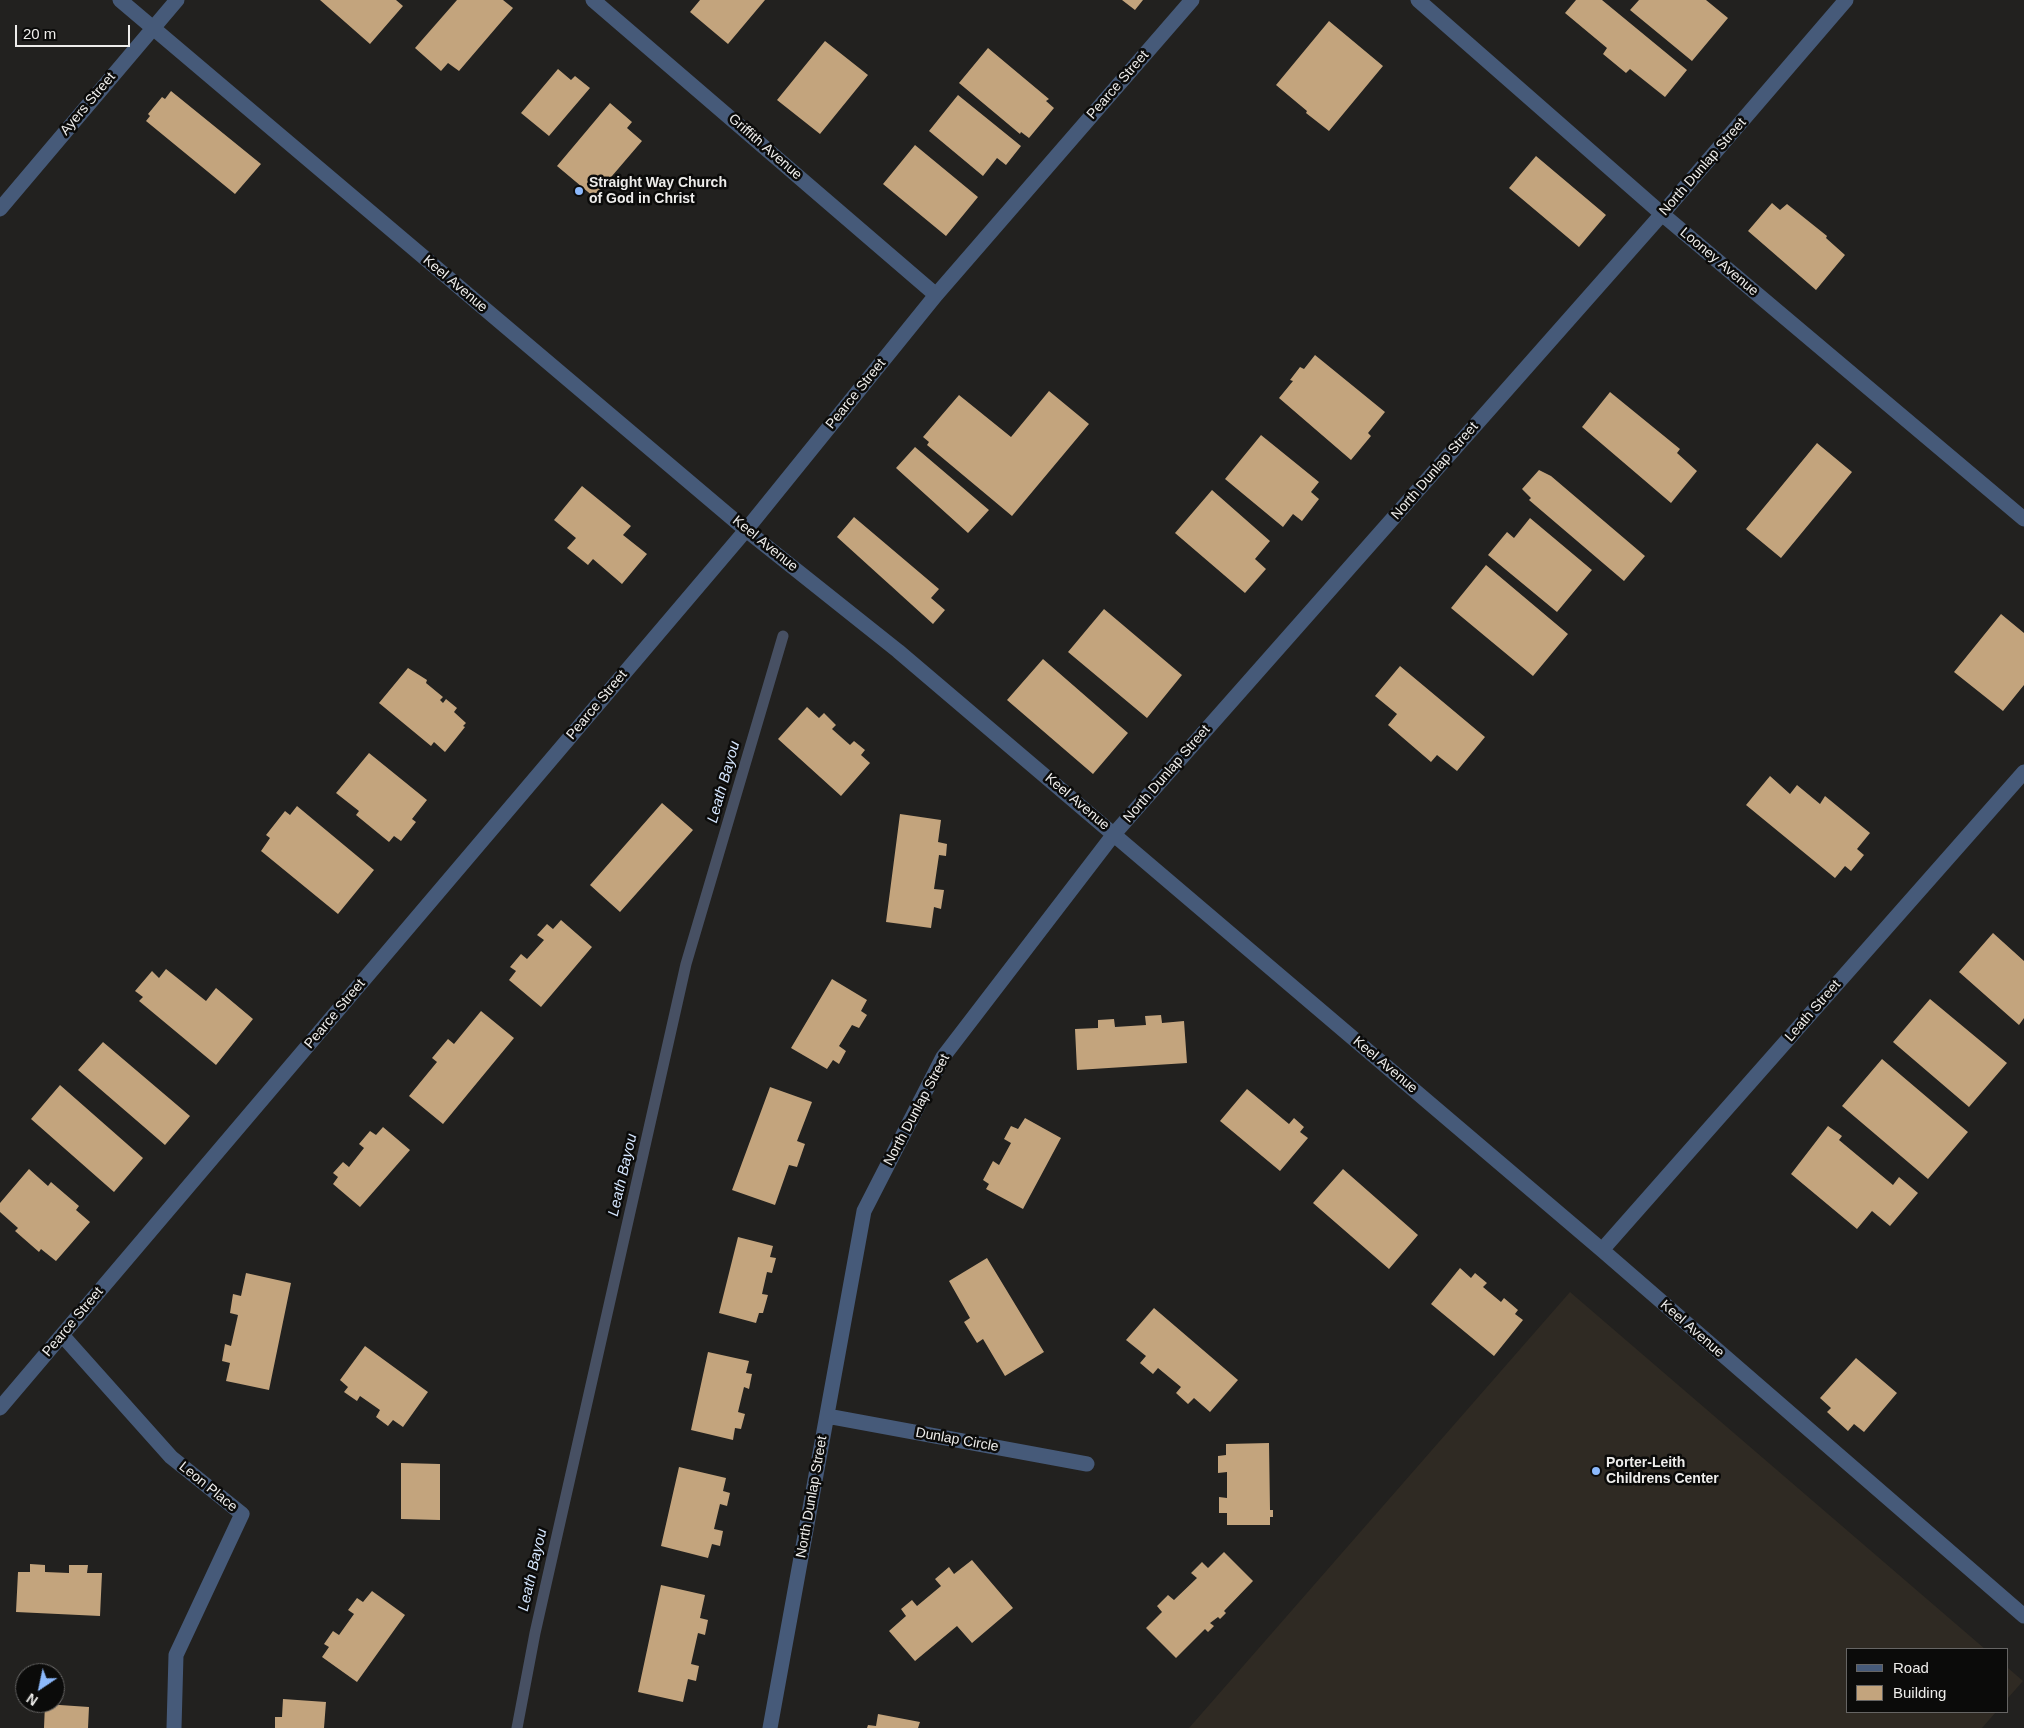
<!DOCTYPE html>
<style>
body{margin:0}
#map{position:relative;width:2024px;height:1728px;overflow:hidden;background:#22211f;font-family:Arial,sans-serif}
canvas{display:block}
.legend{position:absolute;left:1846px;top:1648px;width:162px;height:65px;box-sizing:border-box;background:#0b0b0a;border:1px solid #666564;margin:0;padding:6px 9px;list-style:none;font-size:15px;color:#eeedeb}
.legend li{display:flex;align-items:center;gap:10px;height:25px}
.legend b{width:25px;border:1px solid #666564}
.north{position:absolute;left:15px;top:1663px;width:50px;height:50px;box-sizing:border-box;background:#0b0b0a;border:1px solid #666564;border-radius:50%;rotate:214deg;font-size:14px;font-weight:700;line-height:20px;text-align:center;color:#eeedeb}
.north::after{content:'';display:block;margin:auto;width:18px;height:22px;background:#8cb9fc;clip-path:polygon(50% 0,100% 100%,50% 72%,0 100%)}
.scale{position:absolute;left:15px;top:25px;width:115px;height:22px;box-sizing:border-box;border:2px solid #eeedeb;border-top:0;padding-left:6px;font-size:15px;line-height:18px;white-space:nowrap;color:#eeedeb;-webkit-text-stroke:4px #0b0b0a;paint-order:stroke}
</style>
<div id="map">
<canvas width="2024" height="1728"></canvas>
<ul class="legend">
<li><b style="height:6px;background:#465a79"></b>Road</li>
<li><b style="height:14px;background:#c3a47d"></b>Building</li>
</ul>
<div class="north">N</div>
<div class="scale">20 m</div>
</div>
<script>
const g = document.querySelector('canvas').getContext('2d');
g.lineJoin = 'round';
function paint(path, color) { g.fillStyle = color; g.fill(path, 'evenodd'); }
function strokePath(path, color, width, dash) { g.strokeStyle = color; g.lineWidth = width; g.lineCap = dash ? 'butt' : 'round'; g.setLineDash(dash || []); g.stroke(path); }
function drawText(font, color, halo, rows, align = 'center') {
  g.font = font + ' Arial,sans-serif'; g.lineWidth = 5; g.setLineDash([]); g.textBaseline = 'middle'; g.strokeStyle = halo; g.fillStyle = color; for (const [text, x, y, turn = 0] of rows) {
    g.save(); g.translate(x, y); g.rotate((+turn || 0) * Math.PI / 180); g.textAlign = isNaN(turn) ? turn : align; if (halo) g.strokeText(text, 0, 0); g.fillText(text, 0, 0); g.restore();
  }
}
const built = new Path2D(`
 M1570,1292l415,357h-137v63h148l-14,16h-793z
 M2008,1668l15,13 -15,17z`);
const stream = new Path2D(`
 M517,1728l18,-95 151,-669 97,-328`);
const building = new Path2D(`
 M320,0h76l7,6 -33,38z
 M457,0h46l10,8 -54,63 -11,-8 -7,8 -26,-23z
 M700,0h65l-37,44 -38,-32z
 M1122,0h21l-8,10z
 M1576,0h26l85,70 -22,27 -35,-28 -4,4 -23,-19 4,-6 -42,-35z
 M1639,0h67l22,18 -36,43 -62,-51z
 M1329,21l54,45 -54,65 -23,-18 1,-2 -31,-26z
 M825,41l43,34 -48,59 -43,-34z
 M988,48l61,51 -3,2 8,7 -25,30 -8,-6 -1,2 -61,-51z
 M558,69l13,11 4,-4 15,12 -41,48 -28,-23z
 M171,91l90,73 -26,30 -89,-73 4,-5 -2,-2 14,-17 3,2z
 M958,95l63,51 -15,19 -9,-7 -14,18 -54,-45z
 M610,103l22,19 -5,6 15,13 -48,56 -37,-31z
 M915,145l63,52 -32,39 -63,-52z
 M1536,156l70,59 -27,32 -70,-59z
 M1772,203l8,7 7,-6 40,32 -1,2 19,17 -29,35 -68,-59z
 M1315,355l70,57 -17,21 3,3 -20,24 -72,-62 14,-17 -3,-1 10,-13 4,2z
 M1049,391l40,33 -77,92 -85,-71 2,-3 -6,-5 36,-42 52,42z
 M1610,392l70,57 -3,4 20,18 -26,32 -89,-76z
 M1261,435l58,47 -8,10 8,7 -17,22 -9,-7 -10,13 -58,-48z
 M1817,443l35,29 -71,86 -35,-29z
 M915,447l74,63 -21,23 -72,-65z
 M1539,470l12,6 94,80 -21,25 -95,-81 2,-2 -9,-9z
 M582,486l49,40 -8,9 24,19 -25,30 -29,-25 -5,6 -21,-17 9,-10 -22,-18z
 M1212,490l58,51 -15,18 11,10 -21,24 -70,-60z
 M854,517l85,72 -8,9 14,12 -12,14 -96,-87z
 M1530,518l62,52 -35,42 -69,-57 19,-23 7,6z
 M1486,565l82,69 -35,42 -82,-68z
 M1104,609l78,66 -35,43 -79,-66z
 M2001,614l23,19v52l-21,26 -49,-39z
 M1043,659l85,74 -35,41 -86,-74z
 M1400,666l85,71 -28,34 -20,-16 -6,7 -43,-37 9,-11 -22,-18z
 M408,668l19,12 -1,3 17,14 -3,3 3,3 3,-4 11,9 -3,4 12,11 -3,3 2,1 -20,25 -11,-10 -3,4 -52,-43z
 M807,707l12,11 5,-5 12,12 -4,4 18,16 4,-4 11,9 -4,5 9,8 -29,33 -63,-57z
 M369,753l58,47 -15,19 4,3 -15,19 -7,-5 -5,6 -33,-27 3,-4 -23,-18z
 M1770,776l20,18 7,-9 23,19 5,-8 45,37 -13,16 7,6 -13,16 -6,-5 -10,12 -89,-73z
 M662,803l31,27 -73,82 -30,-27z
 M297,806l77,64 -36,44 -77,-63 9,-13 -4,-3 19,-24 5,4z
 M900,814l41,6 -3,22 9,2 -1,12 -7,-1 -5,34 10,1 -3,19 -7,-2 -3,21 -45,-6z
 M561,920l31,27 -51,60 -32,-27 7,-9 -6,-4 11,-13 6,5 17,-19 -7,-5 10,-11 6,5z
 M1993,933l31,28v57l-5,7 -60,-53z
 M166,969l40,32 10,-13 37,31 -37,46 -77,-64 4,-4 -8,-6 17,-20 7,7z
 M832,979l35,21 -6,11 6,4 -8,13 -7,-3 -13,21 7,5 -7,13 -6,-4 -6,9 -36,-21z
 M1930,999l77,64 -38,44 -76,-65z
 M481,1011l33,27 -71,86 -34,-28 28,-34 -5,-4 16,-19 6,5z
 M1161,1015l1,8 22,-2 3,42 -110,7 -2,-41 23,-1v-8l16,-1 1,8 31,-2 -1,-9z
 M103,1042l87,74 -25,29 -87,-75z
 M1882,1059l86,73 -40,47 -86,-73z
 M60,1085l83,73 -29,34 -83,-73z
 M770,1087l42,15 -15,39 8,3 -8,23 -8,-2 -14,40 -43,-15z
 M1247,1089l42,35 5,-6 10,9 -4,5 8,6 -28,33 -60,-50z
 M1025,1118l36,20 -38,71 -37,-20 3,-5 -6,-4 10,-19 6,4 12,-22 -7,-4 7,-13 7,3z
 M1828,1126l14,10 -3,4 54,45 6,-8 19,16 -28,33 -18,-15 -15,18 -66,-55z
 M383,1127l27,23 -50,57 -27,-23 5,-7 -5,-4 10,-11 6,5 15,-19 -5,-4 11,-13 6,4z
 M29,1169l19,17 3,-4 28,24 -3,4 14,12 -34,39 -15,-12 -2,3 -24,-21 3,-3 -18,-16v-9z
 M1343,1169l75,66 -29,34 -76,-66z
 M738,1237l35,9 -3,11 6,1 -4,15 -5,-1 -5,22 6,1 -5,18h-4l-3,10 -37,-10z
 M987,1258l57,94 -39,24 -22,-37 -6,4 -13,-21 6,-4 -21,-37z
 M1460,1268l11,10 4,-5 12,10 -4,4 18,15 3,-4 14,12 -3,4 8,6 -29,36 -63,-52z
 M246,1273l45,10 -22,107 -43,-9 4,-18 -8,-2 3,-17 6,2 7,-31 -8,-2 3,-19 8,2z
 M1154,1308l84,72 -28,32 -16,-14 -6,6 -12,-11 5,-6 -23,-19 -5,6 -13,-11 6,-7 -20,-16z
 M365,1346l63,46 -25,35 -10,-7 -5,6 -12,-9 4,-7 -20,-14 -3,5 -13,-9 4,-5 -8,-7z
 M708,1352l41,9 -3,12 6,1 -3,15 -5,-2 -6,25 7,2 -4,15 -6,-1 -2,12 -42,-10z
 M1856,1358l41,35 -33,39 -10,-8 -6,7 -21,-19 4,-4 -11,-10z
 M1269,1443l1,67h3v7h-3v8h-43v-12h-8v-16l8,1v-26l-9,1v-17l8,-1v-11z
 M401,1463l39,1v56l-39,-1z
 M679,1467l47,11 -3,13 7,2 -3,13 -7,-2 -6,25 9,2 -3,15 -8,-2 -4,14 -47,-12z
 M1224,1552l29,29 -29,30 2,2 -6,6 -2,-2 -8,6 4,3 -6,6 -3,-3 -29,29 -30,-30 16,-16 -5,-6 11,-11 6,5 23,-22 -6,-5 11,-11 6,6z
 M972,1560l41,48 -41,35 -15,-17 -42,35 -26,-30 17,-15 -5,-7 11,-9 5,6 24,-20 -6,-7 14,-12 5,7z
 M30,1564l15,1v7l24,1v-8h19l-1,8h15l-2,43 -84,-4 2,-40h12z
 M661,1585l44,10 -5,23 8,2 -3,15 -7,-2 -7,31 8,2 -3,15 -8,-2 -5,23 -45,-10z
 M372,1591l33,24 -48,67 -35,-25 7,-10 -5,-3 9,-13 6,4 15,-21 -6,-4 9,-12 6,4z
 M283,1699l43,3 -2,26h-49v-11h7z
 M45,1704l44,3 -1,21h-44z
 M878,1714l42,8 -2,6h-51l1,-3 8,1z`);
const minor = new Path2D(`
 M120,0l626,530 152,121 704,599 422,366
 M593,0l343,295
 M1418,0l244,214 362,305
 M0,209l177,-209
 M1602,1250l422,-478
 M62,1335l109,122 71,57 -66,141 -2,73
 M0,1408l746,-878 190,-235 256,-295
 M827,1416l260,48
 M770,1728l94,-517 79,-154 171,-223 548,-620 184,-214`);
const markers = [
 [579,191,5,"#8cb9fc"],
 [1596,1471,5,"#8cb9fc"]
];
const streetNames = [
 ["Pearce Street",1118,85,-49],
 ["Ayers Street",88,104,-50],
 ["Griffith Avenue",765,147,41],
 ["North Dunlap Street",1703,167,-49],
 ["Looney Avenue",1719,262,40],
 ["Keel Avenue",455,284,40],
 ["Pearce Street",856,394,-51],
 ["North Dunlap Street",1435,471,-49],
 ["Keel Avenue",765,544,39],
 ["Pearce Street",597,705,-50],
 ["North Dunlap Street",1167,774,-49],
 ["Keel Avenue",1077,802,40],
 ["Leath Street",1813,1011,-49],
 ["Pearce Street",335,1014,-50],
 ["Keel Avenue",1385,1065,40],
 ["North Dunlap Street",917,1110,-62],
 ["Pearce Street",73,1322,-50],
 ["Keel Avenue",1692,1329,41],
 ["Dunlap Circle",957,1440,10],
 ["Leon Place",208,1487,39],
 ["North Dunlap Street",812,1497,-80]
];
const poiNames = [
 ["Straight Way Church",589,183],
 ["of God in Christ",589,199],
 ["Porter-Leith",1606,1463],
 ["Childrens Center",1606,1479]
];
const waterNames = [
 ["Leath Bayou",724,782,-74],
 ["Leath Bayou",623,1175,-77],
 ["Leath Bayou",533,1570,-77]
];
paint(built, '#2f2a23');
strokePath(stream, '#475063', 11);
paint(building, '#c3a47d');
strokePath(minor, '#465a79', 15);
for (const [x, y, r, color] of markers) { const dot = new Path2D(); dot.arc(x, y, r, 0, 2 * Math.PI); g.fillStyle = color; g.fill(dot); strokePath(dot, '#0b0b0a', 2); }
drawText('14px', '#eeedeb', '#0b0b0a', streetNames);
drawText('bold 14px', '#eeedeb', '#0b0b0a', poiNames, 'left');
drawText('italic 15px', '#d5e6fe', '#0b0b0a', waterNames);
</script>
